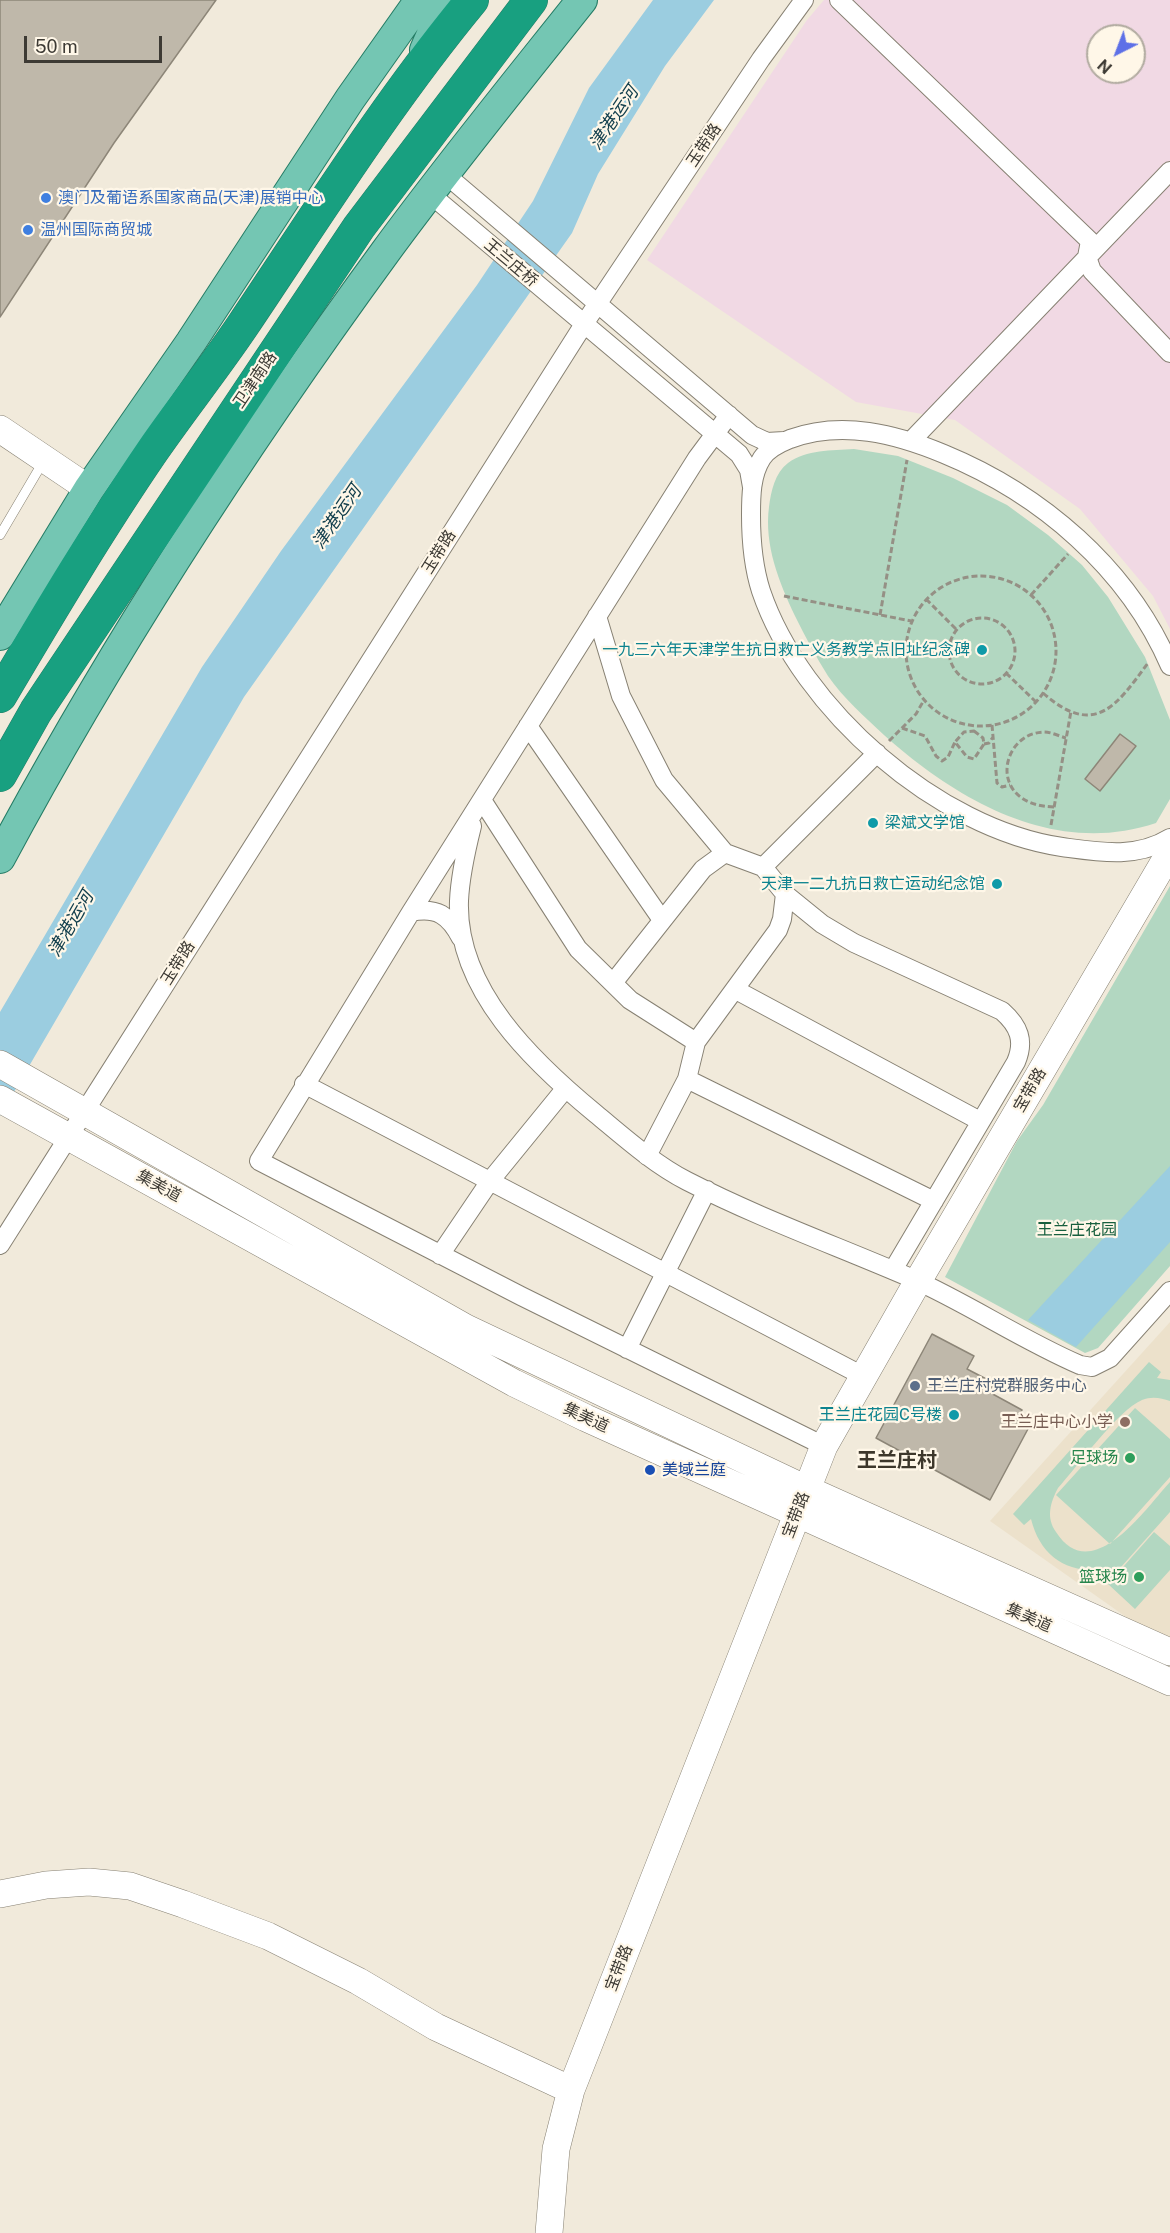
<!DOCTYPE html>
<meta charset="utf-8">
<style>
body{margin:0}
#map{position:relative;width:1170px;height:2233px;overflow:hidden;background:#f1eadb;font-family:"Public Sans",sans-serif}
canvas{display:block}
.north{position:absolute;left:1086px;top:24px;width:60px;height:60px;box-sizing:border-box;background:#fff7e8;border:2px solid #b1aba0;border-radius:50%;rotate:222deg;font-size:16px;font-weight:700;line-height:24px;text-align:center;color:#3d3a34}
.north::after{content:'';display:block;margin:auto;width:21px;height:27px;background:#5e70e7;clip-path:polygon(50% 0,100% 100%,50% 72%,0 100%)}
.scale{position:absolute;left:24px;top:36px;width:138px;height:27px;box-sizing:border-box;border:3px solid #3d3a34;border-top:0;padding-left:8px;font-size:18px;line-height:21px;white-space:nowrap;color:#3d3a34;-webkit-text-stroke:4px #fff7e8;paint-order:stroke}
</style>
<div id="map">
<canvas width="1170" height="2233"></canvas>
<div class="north">N</div>
<div class="scale">50 m</div>
</div>
<script>
const g = document.querySelector('canvas').getContext('2d');
g.lineJoin = 'round';
function paint(path, color) { g.fillStyle = color; g.fill(path, 'evenodd'); }
function strokePath(path, color, width, dash) { g.strokeStyle = color; g.lineWidth = width; g.lineCap = dash ? 'butt' : 'round'; g.setLineDash(dash || []); g.stroke(path); }
function drawText(font, color, halo, rows, align = 'center') {
  g.font = font + ' "Public Sans","Noto Sans SC",sans-serif'; g.lineWidth = 4.5; g.setLineDash([]); g.textBaseline = 'middle'; g.strokeStyle = halo; g.fillStyle = color; for (const [text, x, y, turn = 0] of rows) {
    g.save(); g.translate(x, y); g.rotate((+turn || 0) * Math.PI / 180); g.textAlign = isNaN(turn) ? turn : align; if (halo) g.strokeText(text, 0, 0); g.fillText(text, 0, 0); g.restore();
  }
}
const commercial = new Path2D(`
 M824,0h346v629l-17,-33 -73,-87 -125,-89 -99,-18 -209,-142 160,-240zM1098,36h36v36h-36z`);
const built = new Path2D(`
 M1170,1322v326l-180,-127z`);
const green = new Path2D(`
 M854,449l44,7 55,22 54,27 41,30 34,30 26,32 37,60 25,63v79l-14,24c-101,34 -198,-22 -272,-88 -19,-18 -41,-37 -56,-59 -12,-19 -23,-40 -33,-60 -16,-34 -31,-71 -26,-109 2,-16 6,-34 19,-44 19,-14 43,-12 66,-14z
 M1170,886v380l-72,82 -13,5 -140,-76 72,-136 26,-36z
 M1149,1362l12,10 -4,6 13,2v21c-9,-3 -18,-5 -28,-1 -24,10 -65,67 -84,88 -8,15 -12,30 -2,44 36,56 90,-24 114,-50v30l-65,73 -8,-8 6,-7c-38,3 -63,-15 -72,-51l-7,6 -11,-11z
 M1135,1408l35,31v38l-60,67 -54,-49z
 M1154,1532l16,14v24l-35,39 -27,-25z`);
const water = new Path2D(`
 M653,0h61l-49,66 -67,108 -26,59 -328,464 -244,419v-104l202,-345 79,-116 196,-266 56,-84 56,-113z
 M1170,1166v76l-94,105 -48,-27z`);
const building = new Path2D(`
 M0,0h216l-102,143 -114,174z
 M1120,734l16,12 -36,45 -15,-12z
 M932,1334l42,22 -7,13 27,14 -5,9 33,18 -6,10 13,7 -39,73 -114,-62z`);
const path = new Path2D(`
 M906 651a75 75 0 1 1 150 0a75 75 0 1 1-150 0Z
 M1031,595l37,-41
 M784,596l127,25
 M926,599l31,31
 M880,615l27,-155
 M949 651a33 33 0 1 1 66 0a33 33 0 1 1-66 0Z
 M1006,673l30,29
 M1043,693c52,46 74,12 105,-30
 M992,725l5,58 5,4 8,-2
 M902,728l23,8 11,20 6,5 6,-4 7,-15
 M974,731l9,7 1,6 -10,15 -7,-2 -12,-15 9,-10z
 M889,741l27,-27 8,-14
 M984,744l5,-1 4,-6
 M1054,807c-68,-2 -54,-74 -10,-75 7,0 15,4 22,6
 M1051,825l20,-114`);
const lane = new Path2D(`
 M0,535l43,-73`);
const street = new Path2D(`
 M839,0l251,241 -3,16 5,14 78,82
 M445,174l307,261 15,7 17,-1
 M430,194l309,260 10,16 3,17
 M729,415l-32,43 -286,454 -152,249 262,135 303,150
 M911,441l259,-270
 M597,616l24,80 43,84 61,73 38,14 22,27 37,30 32,19 148,68c17,15 23,30 14,51l-123,208
 M1170,666c-42,-98 -129,-172 -226,-212 -48,-20 -102,-34 -154,-15 -10,4 -22,10 -28,19 -11,17 -11,39 -11,57 0,26 2,51 10,76 40,118 177,238 301,256 37,5 74,12 108,-9
 M528,726l134,194
 M482,800l96,149 52,51 66,42
 M472,826c-6,24 -12,50 -13,75 -3,89 75,162 137,213 29,24 58,50 91,67 72,37 150,65 224,97 58,26 111,62 169,87l12,2 18,-9 60,-67
 M763,867l114,-114
 M411,912c26,-5 38,3 50,26
 M613,983l90,-114 22,-16
 M736,990l244,131
 M687,1079l247,122
 M304,1084l559,292
 M647,1156l40,-77 9,-37 82,-112 4,-11 3,-25
 M0,1245l584,-921 177,-265 43,-59
 M440,1255l50,-74 75,-92
 M627,1349l80,-159`);
const secondary = new Path2D(`
 M0,429l89,60
 M0,1064l466,264 340,161 364,163
 M0,1099l514,284 72,35 584,264
 M0,1894l46,-9 43,-3 41,4 53,18 85,32 90,45 78,46 135,63
 M549,2233l7,-84 15,-59 253,-644 94,-165 252,-429`);
const primary = new Path2D(`
 M425,50l22,-50
 M0,635l89,-146 102,-147 159,-243 70,-99
 M0,858c113,-211 245,-414 386,-607 63,-86 130,-168 196,-251`);
const highway = new Path2D(`
 M0,696c49,-83 99,-167 153,-246 29,-42 61,-82 90,-125 74,-110 144,-222 229,-325
 M0,775l36,-64 323,-484 172,-227`);
const markers = [
 [46,198,6,"#3f7fe0"],
 [28,230,6,"#3f7fe0"],
 [982,650,6,"#0f9aa8"],
 [873,823,6,"#0f9aa8"],
 [997,884,6,"#0f9aa8"],
 [915,1386,6,"#5c6f8a"],
 [954,1415,6,"#0f9aa8"],
 [1125,1422,6,"#8d6e63"],
 [1130,1458,6,"#2e9e5b"],
 [650,1470,6,"#1a4fb4"],
 [1139,1577,6,"#2e9e5b"]
];
const streetNames = [
 ["玉带路",704,145,-56],
 ["王兰庄桥",511,263,40],
 ["卫津南路",255,380,-56],
 ["玉带路",439,552,-58],
 ["玉带路",178,963,-58],
 ["宝带路",1030,1090,-60],
 ["集美道",159,1186,29],
 ["集美道",586,1418,25],
 ["宝带路",796,1515,-69],
 ["集美道",1029,1618,24],
 ["宝带路",619,1968,-69]
];
const shopNames = [
 ["澳门及葡语系国家商品(天津)展销中心",58,198],
 ["温州国际商贸城",40,230]
];
const cultureNames = [
 ["一九三六年天津学生抗日救亡义务教学点旧址纪念碑",970,650],
 ["梁斌文学馆",885,823,"left"],
 ["天津一二九抗日救亡运动纪念馆",985,884],
 ["王兰庄花园C号楼",942,1415]
];
const parkNames = [
 ["王兰庄花园",1077,1230]
];
const serviceNames = [
 ["王兰庄村党群服务中心",927,1386]
];
const educationNames = [
 ["王兰庄中心小学",1113,1422]
];
const leisureNames = [
 ["足球场",1118,1458],
 ["篮球场",1127,1577]
];
const transitNames = [
 ["美域兰庭",662,1470]
];
const waterNames = [
 ["津港运河",614,118,-56],
 ["津港运河",337,517,-56],
 ["津港运河",71,924,-60]
];
const quarterNames = [
 ["王兰庄村",897,1461]
];
paint(commercial, '#f1d9e4');
paint(built, '#ece1cb');
paint(green, '#b2d7c1');
paint(water, '#9bcde0');
paint(building, '#bfb8aa');
strokePath(building, '#8d8678', 1.5);
strokePath(lane, '#878173', 10);
strokePath(street, '#878173', 20);
strokePath(secondary, '#878173', 28);
strokePath(primary, '#257c65', 32);
strokePath(highway, '#257c65', 34);
strokePath(path, '#959085', 3, [6, 3]);
strokePath(lane, '#fff', 9);
strokePath(street, '#fff', 18);
strokePath(secondary, '#fff', 27);
strokePath(primary, '#74c6b3', 30);
strokePath(highway, '#18a080', 33);
for (const [x, y, r, color] of markers) { const dot = new Path2D(); dot.arc(x, y, r, 0, 2 * Math.PI); g.fillStyle = color; g.fill(dot); strokePath(dot, '#fff7e8', 2); }
drawText('16px', '#3d3a34', '#fff7e8', streetNames);
drawText('16px', '#366cbe', '#fff7e8', shopNames, 'left');
drawText('16px', '#0d838f', '#fff7e8', cultureNames, 'right');
drawText('16px', '#175f3e', '#fff7e8', parkNames);
drawText('16px', '#4e5e75', '#fff7e8', serviceNames, 'left');
drawText('16px', '#785e54', '#fff7e8', educationNames, 'right');
drawText('16px', '#27864d', '#fff7e8', leisureNames, 'right');
drawText('16px', '#164399', '#fff7e8', transitNames, 'left');
drawText('italic 18px', '#14404e', '#fff7e8', waterNames);
drawText('bold 20px', '#3d372b', '#fff7e8', quarterNames);
</script>
